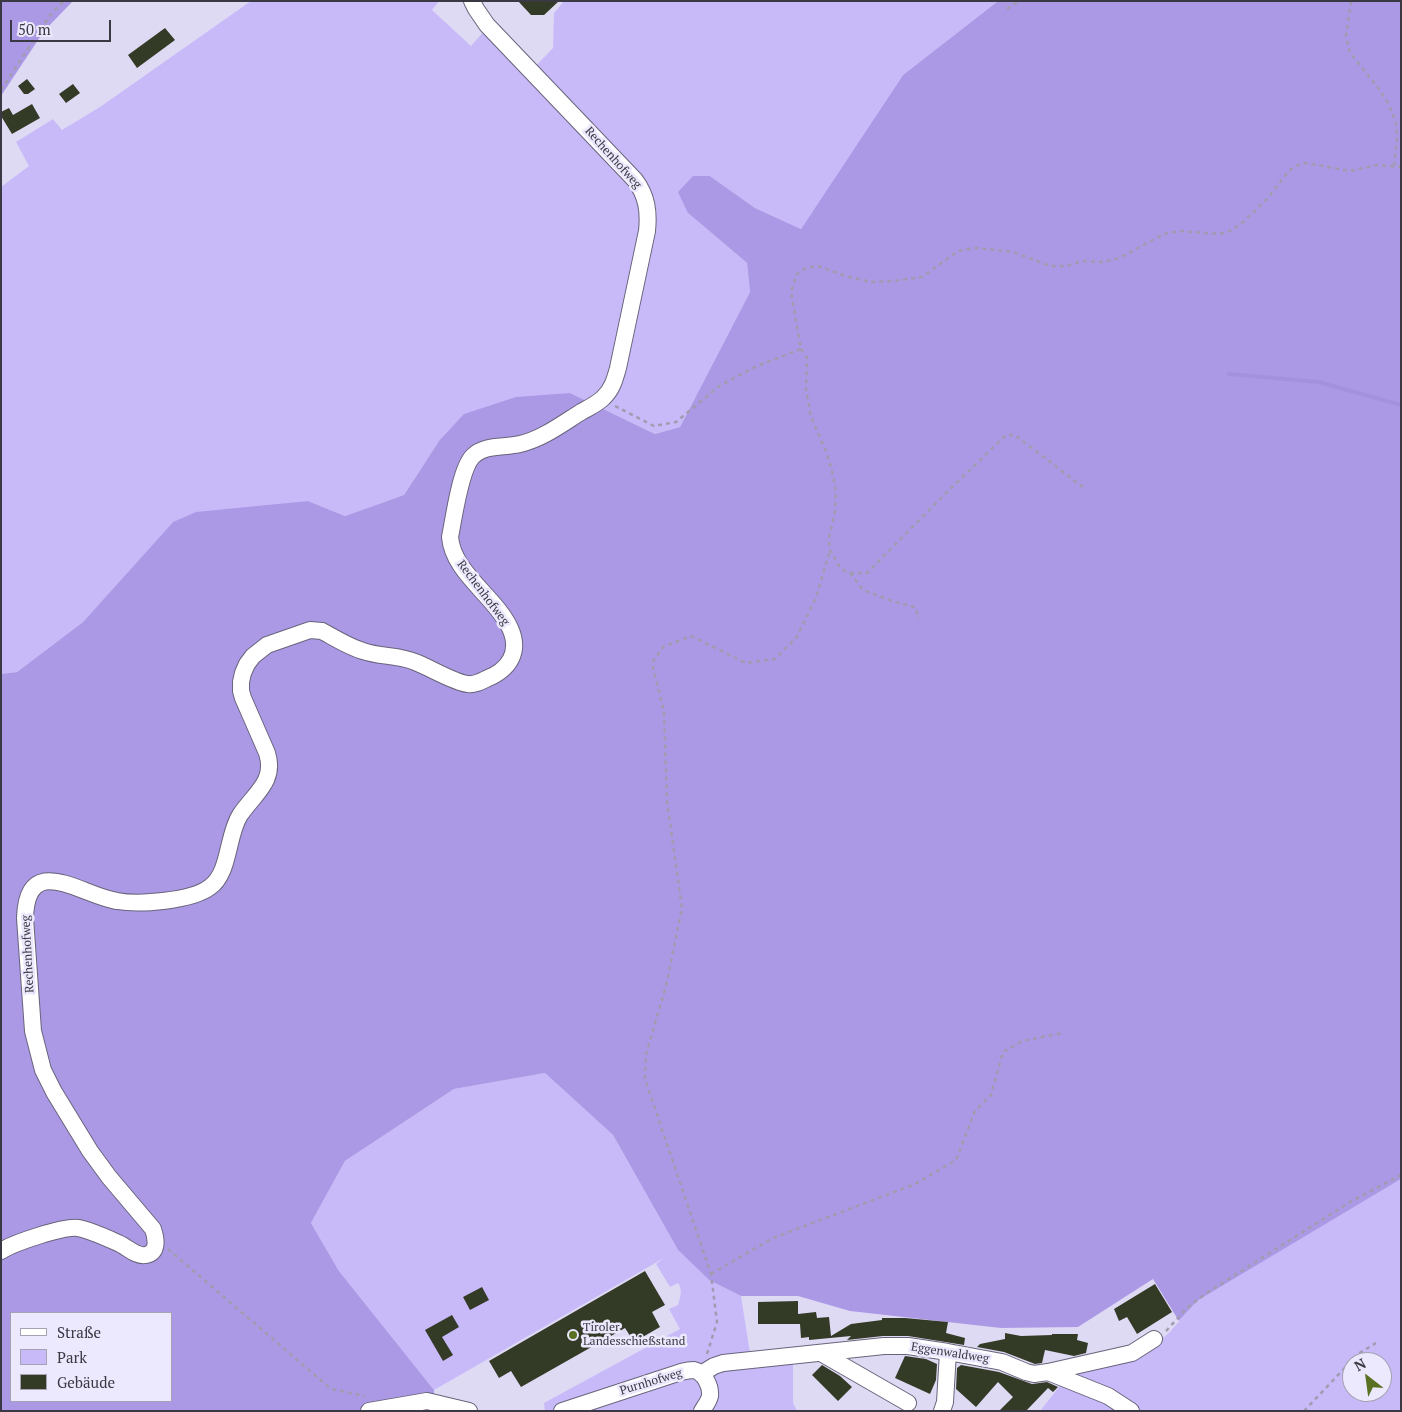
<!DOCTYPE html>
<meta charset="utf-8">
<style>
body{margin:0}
#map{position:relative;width:1402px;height:1412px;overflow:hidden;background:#dfdaf4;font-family:"PT Serif",serif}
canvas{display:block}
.frame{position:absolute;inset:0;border:2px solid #3a3842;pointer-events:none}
.legend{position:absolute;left:10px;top:1312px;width:162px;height:90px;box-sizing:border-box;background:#ece8fd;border:1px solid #a5a2b2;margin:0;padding:6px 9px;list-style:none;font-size:15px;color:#3a3842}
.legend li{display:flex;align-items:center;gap:10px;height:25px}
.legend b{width:25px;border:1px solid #a5a2b2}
.north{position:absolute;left:1342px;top:1352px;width:50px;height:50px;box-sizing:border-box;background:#ece8fd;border:1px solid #a5a2b2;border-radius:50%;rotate:330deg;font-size:14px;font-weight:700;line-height:20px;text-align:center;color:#3a3842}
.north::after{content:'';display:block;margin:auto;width:18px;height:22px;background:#5a7121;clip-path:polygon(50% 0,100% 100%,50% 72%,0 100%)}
.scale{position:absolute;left:10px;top:20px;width:101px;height:22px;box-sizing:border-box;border:2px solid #3a3842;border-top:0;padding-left:6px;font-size:15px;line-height:18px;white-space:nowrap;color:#3a3842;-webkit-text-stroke:4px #ece8fd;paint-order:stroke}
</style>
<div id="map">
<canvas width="1402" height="1412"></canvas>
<div class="frame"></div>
<ul class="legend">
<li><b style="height:6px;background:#fff"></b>Straße</li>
<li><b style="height:14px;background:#c8baf9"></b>Park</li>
<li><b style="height:14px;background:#333a26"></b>Gebäude</li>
</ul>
<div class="north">N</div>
<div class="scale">50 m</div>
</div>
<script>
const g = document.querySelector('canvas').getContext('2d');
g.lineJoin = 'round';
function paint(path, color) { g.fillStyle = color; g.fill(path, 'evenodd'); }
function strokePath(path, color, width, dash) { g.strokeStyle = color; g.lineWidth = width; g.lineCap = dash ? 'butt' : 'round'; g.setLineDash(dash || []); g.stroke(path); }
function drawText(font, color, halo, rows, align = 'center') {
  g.font = font + ' "PT Serif",serif'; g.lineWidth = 5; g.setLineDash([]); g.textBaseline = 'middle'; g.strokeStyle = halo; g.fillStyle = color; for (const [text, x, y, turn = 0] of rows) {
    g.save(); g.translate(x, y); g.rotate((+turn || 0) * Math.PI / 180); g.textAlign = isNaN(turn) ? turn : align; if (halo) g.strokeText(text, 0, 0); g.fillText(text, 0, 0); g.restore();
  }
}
const green = new Path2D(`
 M251,1h188l-7,9 39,36 14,-16 43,44 25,-26 1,-35 10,-12h434l-95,74 -102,154 -46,-21 -45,-32 -22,37 59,50 3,29 -70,135 -25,7 -85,-41 -131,48 -35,54 -59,21 -37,-15 -135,21 -90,100 -66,50 -16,2v-487l28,-21 -13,-24 37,-23 9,11 38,-23z
 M545,1073l68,62 65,115 31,30 32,16 11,70 41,-5v42l4,8h-252l-1,-8 136,-74 -11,-20 9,-4c2,-7 5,-16 0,-22l-8,4 -14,-23 8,-6 -230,132 -95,-119 -28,-48 34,-62 109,-72z
 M1401,1179v232h-262l-23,-17 -50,-21 79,-22 23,-17 29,-33zM1352,1362h30v30h-30z
 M1063,1382l63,29h-86z`);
const forest = new Path2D(`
 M1,1h72l-29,30 -43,65z
 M998,1h403v1178l-204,122 -18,20 -26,-42 -75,48 -77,1 -151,-17 -52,-15h-57l-32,-16 -31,-30 -65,-115 -68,-62 -91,16 -109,72 -34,62 28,48 95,119v16l10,5h-443v-737l16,-2 66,-50 90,-100 23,-10 112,-11 37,15 59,-21 35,-54 25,-27 52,-17 54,-4 85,41 25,-7 70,-135 -3,-29 -59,-50 -10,-21 15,-16h17l45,32 46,21 102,-154zM11,1313h160v88h-160z`);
const stream = new Path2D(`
 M1229,374l90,8 82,23`);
const building = new Path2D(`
 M518,1h41l-15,14h-13z
 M165,28l10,12 -38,28 -9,-13z
 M27,79l8,10 -7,5h-4l-6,-8z
 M73,84l7,9 -14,10 -7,-9z
 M32,104l8,14 -28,16 -11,-18v-4l8,-4 4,7z
 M645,1271l20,34 -13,7 8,15 -26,15 -9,-14 -104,59 -10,-16 -12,7 -10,-17z
 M1155,1284l17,28 -35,22 -10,-17 -8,4 -5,-12z
 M482,1287l7,13 -19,10 -7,-13z
 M798,1301v13l18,-2 1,6 12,-1 2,19 20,-12 31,-4v-2h23l43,4 -2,11 19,5 -1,7 -56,-9h-25l-36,4 4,-4 -42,4v-3l-8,1 -1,-14h-42v-22z
 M452,1315l7,12 -17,10 11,18 -10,6 -18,-31z
 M1005,1333l16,3 31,-1v-1h26l-1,6 11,3 -2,10 -12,3 -29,-6 -3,13 -7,1 -31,-12 -27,-5 3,-3 25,-5z
 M905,1356l21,3 11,5 -1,16 -6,14 -35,-16z
 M822,1365l18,11 12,11 -14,14 -26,-26z
 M961,1365l38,7 33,12 15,-2 11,5 -5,5 -5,-4 -22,23h-27l14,-14 -15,-15 -22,25 -20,-18 1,-21z`);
const path = new Path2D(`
 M1351,1l-5,35 4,17 27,33 11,17 8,19 1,16 -3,28
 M1007,9l12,-8
 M1,90l50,-76 13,-13
 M801,349l6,9 -1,32 5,27 15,34 7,24 3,18 -1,19 -6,26 1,12 11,19 9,4h17l78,-79 61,-59h9l69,53
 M615,406l39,20 22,-4 42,-35 12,-7 27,-14 44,-17 -10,-57 6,-18 9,-6 12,-2 31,11 22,5 23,-1 28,-4 36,-26 17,-3 38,4 37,14h16l16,-5 21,1 16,-4 45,-24 16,-3 39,3 11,-3 11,-7 25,-24 22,-28 7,-6 9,-3 8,1 38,7 27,-6 24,2
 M850,573l13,17 29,11 23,6 4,12
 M168,1249l163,140 34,7
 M711,1274l62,-36 142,-54 41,-24 19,-49 16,-16 12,-43 19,-11 40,-8
 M1166,1331l21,-23 18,-14 145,-92 51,-27
 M707,1354l10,-32 -6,-48 -66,-195 1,-25 20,-68 16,-78 -15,-106 -3,-90 -12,-49 11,-16 28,-11 55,27 29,-4 21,-21 20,-40 14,-48
 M1304,1411l54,-57 18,-11`);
const minor = new Path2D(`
 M1,1251c12,-8 63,-25 77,-23 12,2 29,10 40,15 8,3 18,14 28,12 13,-3 10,-17 7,-26l-44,-52 -19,-26 -36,-59 -11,-22 -10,-39 -8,-113c2,-68 57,-22 92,-17 22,4 75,0 93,-14 20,-14 17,-52 30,-72 15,-22 36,-34 27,-62l-24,-55 -2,-7v-9l2,-9 4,-9 6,-8 14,-11 43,-15 12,1c13,7 27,16 41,20 17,6 36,4 52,11 14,5 40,21 53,22 6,1 12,-2 18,-5 23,-9 35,-27 24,-51 -15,-32 -57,-55 -60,-91 4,-19 10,-68 23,-81 12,-12 31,-8 47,-12 22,-5 42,-20 61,-32 7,-4 16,-8 22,-14 9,-8 12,-19 15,-30l29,-137c2,-19 0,-35 -12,-51l-148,-155 -11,-16 -4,-8
 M821,1353l87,50
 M1048,1372l84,-19 22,-14
 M701,1374l13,-8 9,-3 161,-17h24l40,6 54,10 24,10 8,2 14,-2 60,24 23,15
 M369,1411l58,-10 42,10
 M562,1411l119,-39c4,-1 9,-2 13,-2 10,2 17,16 16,26 -1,5 -5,10 -8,15
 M942,1411l3,-9 3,-50`);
const markers = [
 [573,1335,5,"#5a7121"]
];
const streetNames = [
 ["Rechenhofweg",613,158,48],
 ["Rechenhofweg",483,593,53],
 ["Rechenhofweg",28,954,-93],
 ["Eggenwaldweg",950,1353,9],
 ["Purnhofweg",651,1382,-17]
];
const poiNames = [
 ["Tiroler",583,1328],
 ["Landesschießstand",583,1342]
];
paint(green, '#c8baf9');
paint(forest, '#ac99e6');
strokePath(stream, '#a491de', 4);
paint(building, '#333a26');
strokePath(minor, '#69647b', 18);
strokePath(path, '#a09cb0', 2.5, [4, 4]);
strokePath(minor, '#fff', 16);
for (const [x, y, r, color] of markers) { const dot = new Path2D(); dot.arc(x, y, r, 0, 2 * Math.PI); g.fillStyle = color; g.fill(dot); strokePath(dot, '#ece8fd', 2); }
drawText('12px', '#3a3842', '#ece8fd', streetNames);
drawText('12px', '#3a3842', '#ece8fd', poiNames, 'left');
</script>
